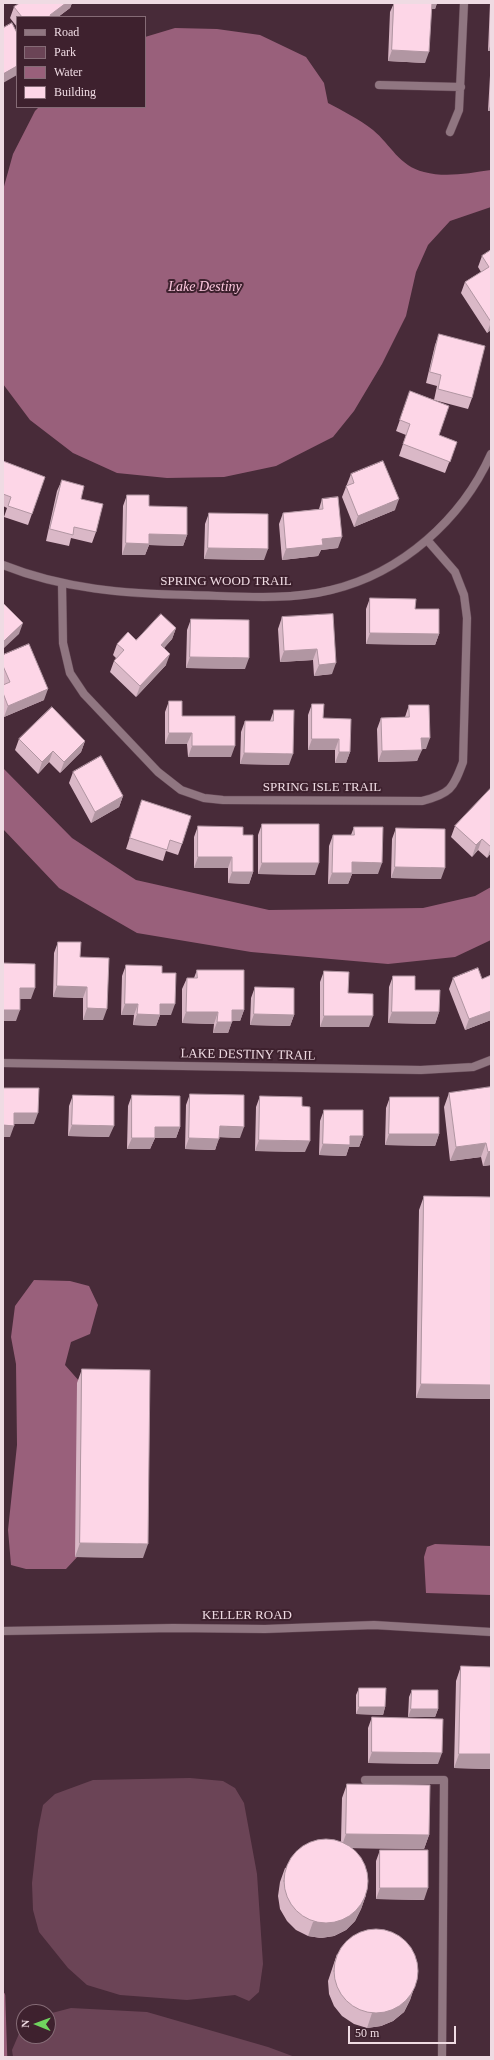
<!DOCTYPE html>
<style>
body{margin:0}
#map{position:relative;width:494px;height:2060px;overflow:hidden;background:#482b39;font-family:"Times New Roman",serif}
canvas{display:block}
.frame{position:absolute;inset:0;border:4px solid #efdbe3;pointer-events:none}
.legend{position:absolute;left:16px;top:16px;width:130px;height:92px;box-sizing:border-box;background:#3e212e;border:1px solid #856b76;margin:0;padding:5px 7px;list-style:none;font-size:12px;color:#efdbe3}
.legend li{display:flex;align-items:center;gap:8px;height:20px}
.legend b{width:20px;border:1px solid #856b76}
.north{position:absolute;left:16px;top:2004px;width:40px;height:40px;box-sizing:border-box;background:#3e212e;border:1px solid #856b76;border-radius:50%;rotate:271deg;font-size:11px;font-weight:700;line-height:16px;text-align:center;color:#efdbe3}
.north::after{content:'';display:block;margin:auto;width:14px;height:18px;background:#70d35f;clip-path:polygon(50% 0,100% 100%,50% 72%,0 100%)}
.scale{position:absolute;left:348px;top:2026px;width:108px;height:18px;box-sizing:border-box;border:2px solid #efdbe3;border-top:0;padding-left:5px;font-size:12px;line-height:14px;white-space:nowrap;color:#efdbe3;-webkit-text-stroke:3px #3e212e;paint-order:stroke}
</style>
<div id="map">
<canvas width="494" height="2060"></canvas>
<div class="frame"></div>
<ul class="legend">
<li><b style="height:5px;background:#907681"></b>Road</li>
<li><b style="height:11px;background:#6b4456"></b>Park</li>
<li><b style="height:11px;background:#99607b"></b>Water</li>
<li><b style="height:11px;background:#fdd6e7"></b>Building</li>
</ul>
<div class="north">N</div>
<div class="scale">50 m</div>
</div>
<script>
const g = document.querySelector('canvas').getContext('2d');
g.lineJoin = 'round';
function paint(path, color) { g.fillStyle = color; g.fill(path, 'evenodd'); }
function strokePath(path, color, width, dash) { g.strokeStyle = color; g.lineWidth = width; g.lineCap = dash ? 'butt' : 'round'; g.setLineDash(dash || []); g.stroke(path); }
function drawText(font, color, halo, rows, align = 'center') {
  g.font = font + ' "Times New Roman",serif'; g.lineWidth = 4; g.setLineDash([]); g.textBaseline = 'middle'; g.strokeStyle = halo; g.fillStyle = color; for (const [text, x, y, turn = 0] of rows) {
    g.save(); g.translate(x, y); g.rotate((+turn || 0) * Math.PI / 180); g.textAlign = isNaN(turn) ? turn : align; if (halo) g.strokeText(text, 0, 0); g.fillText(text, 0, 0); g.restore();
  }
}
const green = new Path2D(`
 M190,1778l33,3 12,7 9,15 13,71 6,90 -4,28 -10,9 -14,-6 -48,5 -67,-5 -33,-10 -19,-17 -29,-36 -6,-22 -1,-27 6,-53 5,-25 12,-11 38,-14z
 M71,2008l76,4 121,35 27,10h-282l-1,-7 12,-28v14h24v-22z`);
const water = new Path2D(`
 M175,28l42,1 43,6 46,22 18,26 4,20c15,8 31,16 45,27 18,15 26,36 51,42 22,6 45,1 67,-2v37l-41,14 -22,24 -12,27 -10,44 -24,48 -28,47 -21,26 -57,29 -52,11 -57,1 -50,-5 -44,-20 -43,-33 -27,-36v-194l10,-36 22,-43 4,-4h106v-70z
 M3,768l69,70 64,42 133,30 154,-2 52,-12 16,-9v53l-36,17 -67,7 -137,-12 -114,-19 -78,-45 -56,-59z
 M34,1280l36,1 19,5 9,19 -8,29 -19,8 -6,23 15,17 -1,173 -13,14h-40l-15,-4 -3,-35 9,-85 -1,-81 -5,-27 4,-31z
 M435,1544l56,2v49l-65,-2 -2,-36 3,-10z`);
const stream = new Path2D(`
 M3,1995l2,62`);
const service = new Path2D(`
 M379,85l82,2
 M450,132l9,-22 5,-107
 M365,1780h79l-2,277`);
const minor = new Path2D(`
 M3,565c60,24 123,29 187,30 45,1 97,6 141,-5 71,-17 131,-71 160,-136
 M62,583l1,60 7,30 14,21 74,78 23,18 23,8 19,2 199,1c28,-7 31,-12 41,-39l4,-144 -3,-23 -9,-23 -27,-31
 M3,1063l418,7 52,-3 18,-7`);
const tertiary = new Path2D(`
 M3,1631l170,-3 92,1 109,-4 117,7`);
const wall = new Path2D(`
 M20,3h52l-2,5 -12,9h-41v10l-7,-9 4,-11z
 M394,3h43l-2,6h-4l-6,54 -37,-2 2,-49z
 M490,3h1v48h-3z
 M491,58v53h-3z
 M491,250v80l-4,3 -26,-40 4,-11 16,-10 -3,-5 4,-11z
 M439,334l33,64 -4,11 -34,-9 5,35 18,7 -12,31 -46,-17 7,-21 -10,-4 14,-40 24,9 3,-14 -11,-3 9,-38z
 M3,461l42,16 -17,48 -24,-8 3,-9 -4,-2z
 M351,474l44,36 -41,17 -12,-30z
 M62,480l19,19 15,33 -4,11 -21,-5 -2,8 -23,-5 11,-50z
 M127,495l22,11 38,29 -4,11 -34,-1 -4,10h-23l1,-49z
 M322,499l16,49 -17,2 -3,6 -36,4 -3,-36 4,-11 36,-4z
 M209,513l55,47 -60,-1 1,-35z
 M370,598l45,11 24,25 -4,11 -69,-1v-35z
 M333,614l-1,60 -18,2 -1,-16 -33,2 -2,-33 4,-12z
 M191,619l54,50 -59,-1 1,-38z
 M176,628l-4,11 -8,9 2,17 -30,32 -26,-25 4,-11 2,-3 -3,-3 4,-11 19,-4z
 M3,655l41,45 -40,17 -1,-3z
 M169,701l13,15 49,41h-43l-1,-13h-22v-32z
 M312,704l38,48 -4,11h-11v-13h-27v-35z
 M409,705l17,44h-5l-4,12 -39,1 -1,-33 4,-11 24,-1z
 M274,710l15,55 -49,-1 1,-32 4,-11h25z
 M19,739l66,2 -4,11 -21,21 -11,-11 -11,12 -23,-24z
 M73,772l50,24 -4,11 -28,16 -22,-40z
 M491,788v65l-4,5 -9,-8 -6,7 -21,-20 4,-11z
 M142,800l40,44 -4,11 -12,-4 -3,10 -37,-12z
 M262,824l53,51 -57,-1v-39z
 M198,826l55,46 -4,12 -21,-1v-15h-34v-31z
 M354,827l24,47h-26l-4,10h-20l1,-38 4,-11h18z
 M396,828l45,51 -50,-1 1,-39z
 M58,942l22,15 23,63h-20v-22l-30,-1 1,-44z
 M126,965l36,8 9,42h-11l-4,11 -23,-1 1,-10h-13l1,-39z
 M197,970l47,40 -4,11h-8l-4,12h-15l1,-9 -32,-1v-34l5,-11h7z
 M324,971l45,56h-49v-45z
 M491,975v45l-26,10 -16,-41 4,-11 29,1z
 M393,976l22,14 24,22 -4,12 -47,-1 1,-36z
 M255,987l39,28 -4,11 -40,-1 1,-27z
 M491,1087v78l-8,1 -2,-9 -31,4 -6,-54 5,-14z
 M190,1094l50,44 -21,-1 -4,13 -30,-1 1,-44z
 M73,1095l36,42 -41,-1 1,-30z
 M132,1095l48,32 -4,11h-21l-5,11h-23l1,-43z
 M260,1096l45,56 -50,-1 1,-44z
 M390,1097l49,37 -4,12 -50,-1 1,-37z
 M324,1110l39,26 -4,11h-10l-3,9 -27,-1 1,-34z
 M424,1196l67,1v202l-75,-1 3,-188z
 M82,1369l61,189 -68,-1 2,-174z
 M461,1666l30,1v102l-37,-1 2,-87z
 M359,1688l26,19 -2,8 -27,-1v-19z
 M412,1690l26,19 -3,8h-27l1,-20z
 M372,1717l66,47 -70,-1v-35z
 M347,1784l82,51 -5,14 -72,-1 14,47 -5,14 -6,12 -9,9 -12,6 -13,2 -13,-2 -12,-6 -9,-9 -7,-12 -2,-13 2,-14 5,-14 56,-26 1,-44z
 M380,1850l44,50 -48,-1v-38z
 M337,1954l78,31 -5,15 -6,12 -11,9 -12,5 -14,2 -13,-4 -12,-8 -8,-10 -5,-12 -1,-13z`);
const shadedWall = new Path2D(`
 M66,3h6l-2,5 -12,9h-9l1,-2z
 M398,3h39l-2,6 -39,-1z
 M491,44v7h-3z
 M392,50l37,2 -4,11 -37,-2z
 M17,66v9l-14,8v-9z
 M491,104v7h-3z
 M491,321v9l-4,3 4,-11z
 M399,499l-4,11 -41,17 4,-11z
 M149,534l38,1 -4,11 -34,-1 -4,10h-23l4,-12z
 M342,537l-4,11 -17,2 -3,6 -36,4 4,-11 36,-10z
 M208,548l60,1 -4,11 -60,-1z
 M23,623l-4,11 -16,15v-7z
 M176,628l-4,11 -15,17 4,-11z
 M370,633l69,1 -4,11 -69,-1z
 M317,649l-4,11 -33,2 4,-11z
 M170,654l-4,11 -30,32 4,-11z
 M190,657l59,1 -4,11 -59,-1z
 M336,663l-4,11 -18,2 5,-11z
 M48,689l-4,11 -40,17 4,-11z
 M169,733h23l-5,11h-22z
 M421,738h9l-4,11h-9z
 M312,739h27l-4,11h-27z
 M85,741l-4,11 -21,21 4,-11z
 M192,746h43l-4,11h-43z
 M422,750l-5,11 -39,1 4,-11z
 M53,751l-4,11 -11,12 4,-12z
 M339,752h11l-4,11h-11z
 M244,753l49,1 -4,11 -49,-1z
 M123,796l-4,11 -28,16 4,-11z
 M482,839l-4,11 -6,7 4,-12z
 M491,847v6l-4,5z
 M198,857h34l-4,11h-34z
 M352,862l30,1 -4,11h-26l-4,10h-20l4,-11z
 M262,863h57l-4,12 -57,-1z
 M395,867l50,1 -4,11 -50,-1z
 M232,872h21l-4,12 -21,-1z
 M57,986l30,1 -4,11 -30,-1z
 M20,988h15l-4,11h-15z
 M125,1004h13l-4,11h-13z
 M160,1004h15l-4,11h-11l-4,11 -23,-1 4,-11z
 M87,1008l20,1 -4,11h-20z
 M3,1010h17l-4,11h-13z
 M232,1010h12l-4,11h-12z
 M491,1011v9l-26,10 4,-11z
 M186,1012h32l-4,12 -32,-1z
 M392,1012h47l-4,12 -47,-1z
 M254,1014l40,1 -4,11 -40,-1z
 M324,1016h49l-4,11h-49z
 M217,1022h15l-4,11h-15z
 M14,1113h24l-4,11h-24z
 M3,1125l11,1 -4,11h-7z
 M72,1125l42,1 -5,11 -41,-1z
 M220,1126l24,1 -4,11 -24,-1z
 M155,1127h25l-4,11h-25z
 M389,1134h50l-4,12 -50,-1z
 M350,1136h13l-4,11h-10l-3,9 -27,-1 4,-11z
 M132,1138h23l-5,11h-23z
 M189,1138l30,1 -4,11 -30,-1z
 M259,1140l51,1 -5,11 -50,-1z
 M486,1143l-5,14 -31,4 6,-14z
 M491,1151v14l-8,1 5,-14z
 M421,1384l70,1v14l-75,-1z
 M80,1543l68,1 -5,14 -68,-1z
 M359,1707h26l-2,8 -27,-1z
 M411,1709h27l-3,8h-27z
 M372,1752l70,1 -4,11 -70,-1z
 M459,1754h32v15l-37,-1z
 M346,1834l83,1 -5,14 -83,-1z
 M380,1888h48l-4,12 -48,-1z
 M366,1895l-5,14 -6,12 -9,9 -12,6 -13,2 -13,-2 5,-14z
 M415,1985l-5,15 -6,12 -11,9 -12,5 -14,2 5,-15z`);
const building = new Path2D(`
 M20,3h46l-16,12 1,2h-29l-8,-10z
 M394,3h38l-3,49 -37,-2z
 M12,23l5,10v33l-14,8v-46z
 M491,250v72l-26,-40 24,-15 -7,-11z
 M439,334l46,12 -13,52 -34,-9 3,-14 -11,-3z
 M410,391l39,15 -10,29 18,7 -7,20 -47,-18 7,-20 -10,-4z
 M3,461l42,16 -13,37 -24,-8 3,-9 -8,-3z
 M383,461l16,38 -41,17 -12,-30 8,-3 -3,-9z
 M62,480l22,6 -3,13 22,5 -7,28 -22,-5 -1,8 -23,-6z
 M127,495h22v11l38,1v28l-38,-1v10l-23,-1z
 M338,497l4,40 -20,2 1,6 -37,4 -3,-36 40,-4 -1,-10z
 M209,513l59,1v35l-60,-1z
 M370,598l46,1 -1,10h24v25l-69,-1z
 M3,603l20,20 -20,19z
 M161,614l15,14 -15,17 9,9 -30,32 -26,-25 10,-11 -7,-6 11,-12 8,8z
 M333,614l3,49 -17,2 -2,-16 -33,2 -2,-34z
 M191,619l58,1v38l-59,-1z
 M29,644l19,45 -40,17 -5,-13v-8l7,-3 -7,-16v-11z
 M169,701h13v15h53v30h-43v-13h-23z
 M312,704h12l-1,14 28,1 -1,33h-11v-13h-27z
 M409,705h20l1,33h-9l1,12 -40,1 -1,-33 28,-1z
 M52,707l33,34 -21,21 -11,-11 -11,11 -23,-23z
 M274,710h20l-1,44 -49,-1 1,-32h28z
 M101,756l22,40 -28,16 -22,-40z
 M491,788v59l-9,-8 -6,6 -21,-19z
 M142,800l49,16 -9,28 -12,-4 -3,10 -37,-12z
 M262,824h57v39h-57z
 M198,826l45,1v8h10v37h-21v-15h-34z
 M354,827h29l-1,36 -30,-1v11h-20l1,-38h21z
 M396,828l49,1v39l-50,-1z
 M58,942h23l-1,15 29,1 -2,51 -20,-1v-21l-30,-1z
 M3,963l32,1v24h-15v22h-17z
 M126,965l36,1v7h14l-1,31h-15v11l-23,-1 1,-10h-13z
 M478,968l4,11 9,-4v36l-22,8 -16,-41z
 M197,970h47v40h-12v12h-15l1,-10h-32l1,-34h10z
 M324,971l25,1 -1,21 25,1v22h-49z
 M393,976h22v14h25l-1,22h-47z
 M255,987l39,1v27l-40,-1z
 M491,1087v64l-3,1 -2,-9 -30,4 -7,-54z
 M3,1088h36l-1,25h-24v13l-11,-1z
 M190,1094l54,1v32l-24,-1 -1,13 -30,-1z
 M73,1095l41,1v30l-42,-1z
 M132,1095l48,1v31h-25v11h-23z
 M260,1096l42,1v9l8,1v34l-51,-1z
 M390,1097h49v37h-50z
 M324,1110h39v26h-13v9l-27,-1z
 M424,1196l67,1v188l-70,-1z
 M82,1369l68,1 -2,174 -68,-1z
 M461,1666l30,1v87h-32z
 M359,1688h27l-1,19h-26z
 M412,1690h26v19h-27z
 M372,1717l71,2 -1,34 -70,-1z
 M347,1784l83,1 -1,50 -83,-1z
 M284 1881a42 42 0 1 1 84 0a42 42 0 1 1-84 0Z
 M380,1850h48v38h-48z
 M334 1971a42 42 0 1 1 84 0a42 42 0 1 1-84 0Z`);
const streetNames = [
 ["SPRING WOOD TRAIL",226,582],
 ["SPRING ISLE TRAIL",322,788],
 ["LAKE DESTINY TRAIL",248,1055,1],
 ["KELLER ROAD",247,1616]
];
const waterNames = [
 ["Lake Destiny",205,287]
];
paint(green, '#6b4456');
paint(water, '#99607b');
strokePath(stream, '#99607b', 4.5);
strokePath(service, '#634754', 9);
strokePath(minor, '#634754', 9);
strokePath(tertiary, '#634754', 9);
strokePath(service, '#907681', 8);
strokePath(minor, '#907681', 8);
strokePath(tertiary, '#907681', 8);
paint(wall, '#dab8c7');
paint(shadedWall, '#b196a2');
paint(building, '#fdd6e7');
strokePath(building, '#b196a2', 1);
drawText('13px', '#efdbe3', '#3e212e', streetNames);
drawText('italic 14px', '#fbc6dd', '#3e212e', waterNames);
</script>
